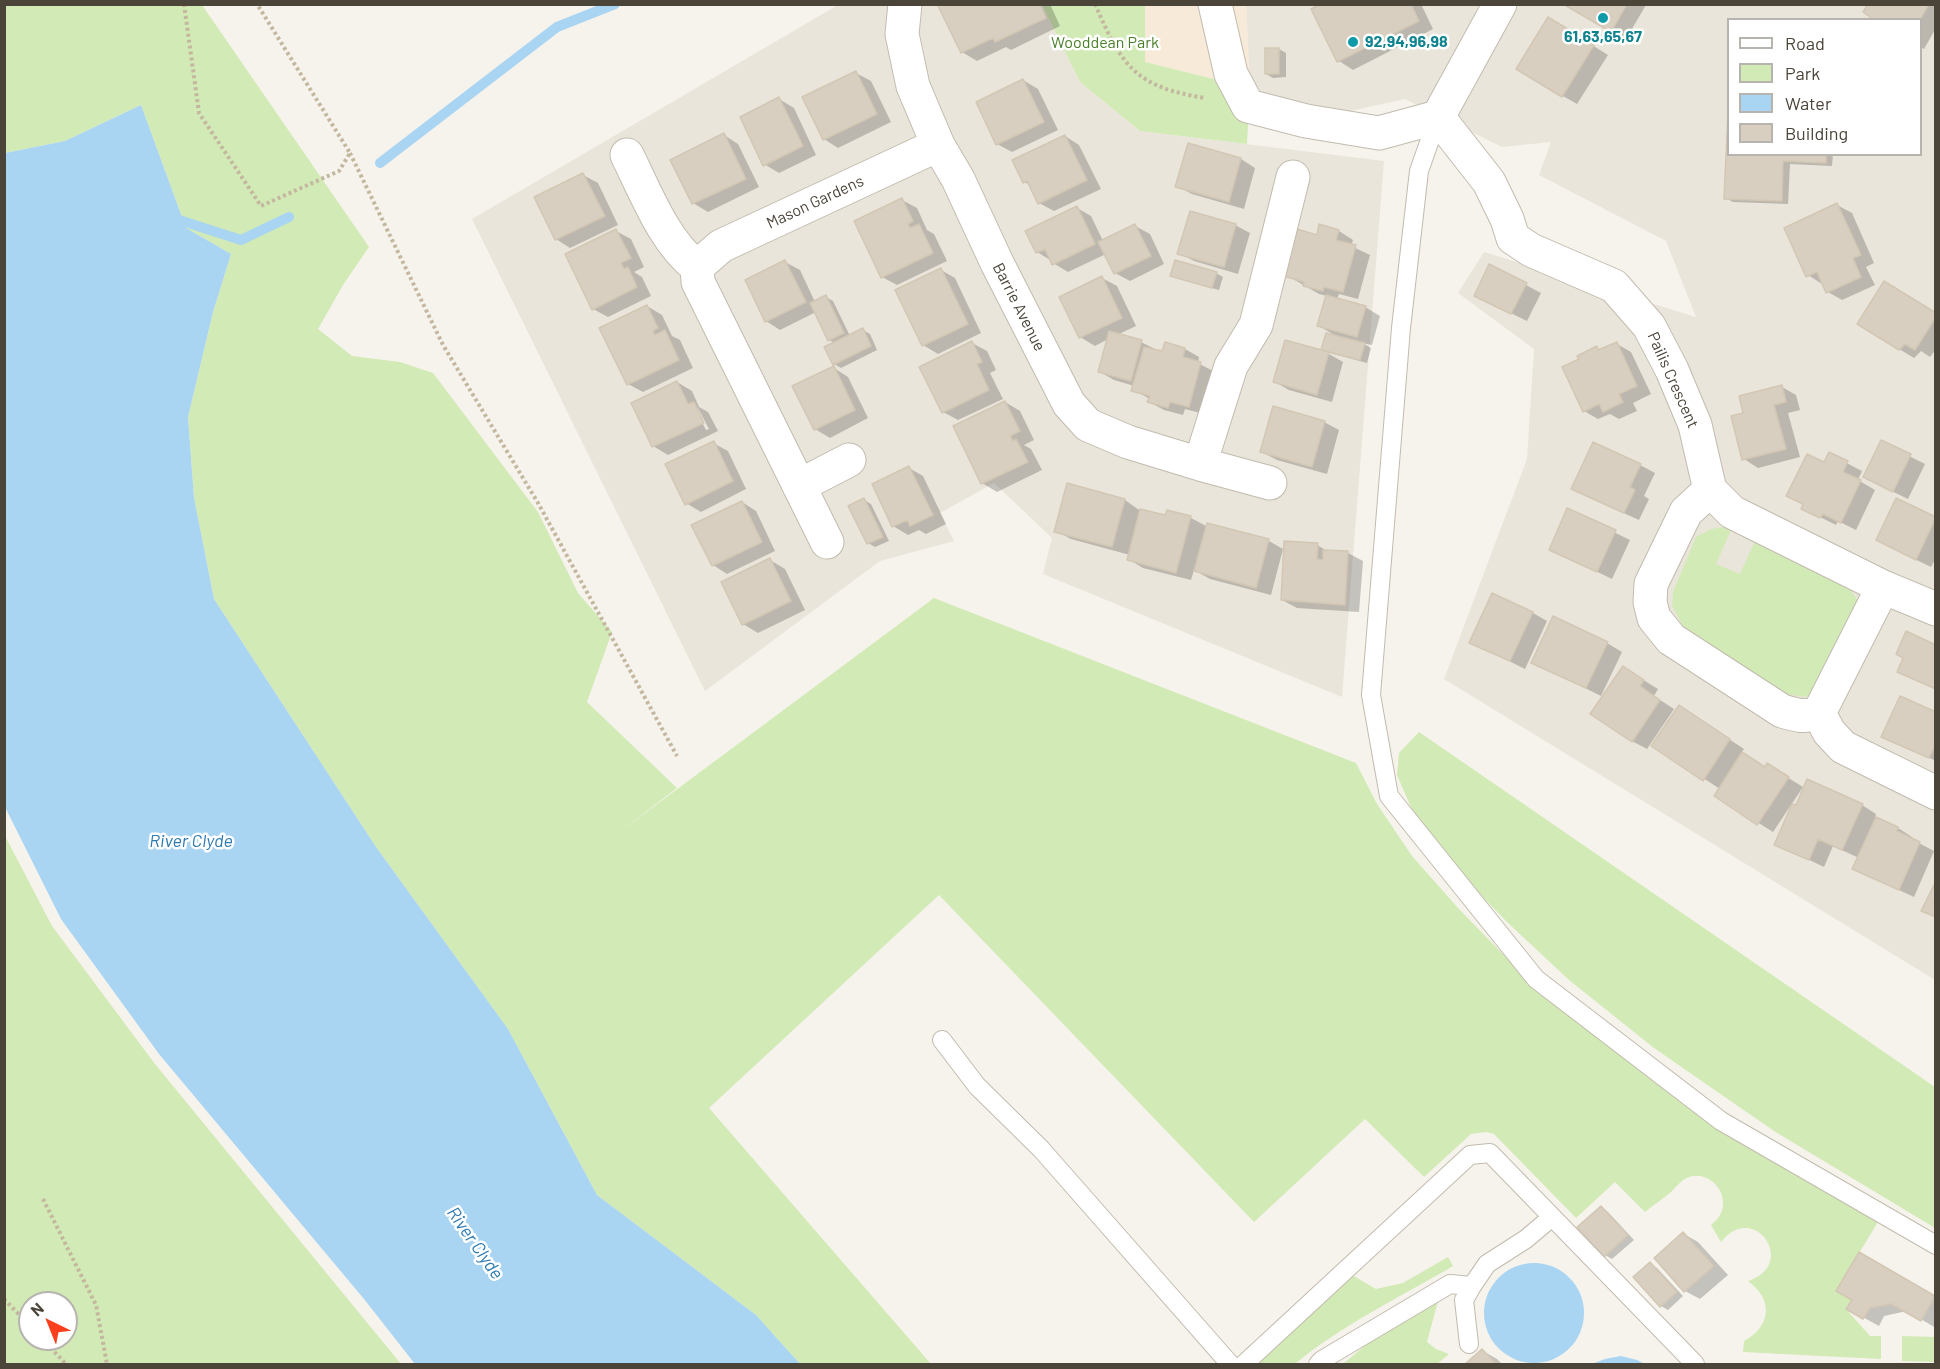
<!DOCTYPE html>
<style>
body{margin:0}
#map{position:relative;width:1940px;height:1369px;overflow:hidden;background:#f6f3ec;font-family:Barlow,sans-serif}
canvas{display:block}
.frame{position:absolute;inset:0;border:6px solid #4b4439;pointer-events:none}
.legend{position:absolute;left:1727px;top:18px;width:195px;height:138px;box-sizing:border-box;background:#fff;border:2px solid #b7b4b0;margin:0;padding:8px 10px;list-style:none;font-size:18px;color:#4b4439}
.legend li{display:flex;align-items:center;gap:12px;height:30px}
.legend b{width:30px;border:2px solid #b7b4b0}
.north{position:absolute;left:18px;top:1291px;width:60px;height:60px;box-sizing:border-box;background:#fff;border:2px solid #b7b4b0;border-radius:50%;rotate:317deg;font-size:16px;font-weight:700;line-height:24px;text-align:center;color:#4b4439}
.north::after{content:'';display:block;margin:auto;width:21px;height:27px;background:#fc3f1d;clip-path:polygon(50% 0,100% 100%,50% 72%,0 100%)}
</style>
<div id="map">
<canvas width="1940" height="1369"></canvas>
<div class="frame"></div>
<ul class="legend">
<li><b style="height:8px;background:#fff"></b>Road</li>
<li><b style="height:16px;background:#d2eab5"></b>Park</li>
<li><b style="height:16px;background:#a9d4f2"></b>Water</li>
<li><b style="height:16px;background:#d8cfc1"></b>Building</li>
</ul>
<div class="north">N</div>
</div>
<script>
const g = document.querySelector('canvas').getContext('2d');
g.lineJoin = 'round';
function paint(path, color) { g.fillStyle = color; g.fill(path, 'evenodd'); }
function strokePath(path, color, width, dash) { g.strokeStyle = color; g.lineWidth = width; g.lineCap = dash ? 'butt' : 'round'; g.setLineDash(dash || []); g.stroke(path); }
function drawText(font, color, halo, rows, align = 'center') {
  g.font = font + ' Barlow,sans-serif'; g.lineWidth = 5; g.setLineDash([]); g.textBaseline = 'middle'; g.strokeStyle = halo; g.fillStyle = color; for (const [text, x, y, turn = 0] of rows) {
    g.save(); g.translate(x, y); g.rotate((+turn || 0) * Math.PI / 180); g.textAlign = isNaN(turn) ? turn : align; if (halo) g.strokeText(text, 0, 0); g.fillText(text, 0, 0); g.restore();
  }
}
const residential = new Path2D(`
 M838,5h204l38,77 60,49 244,30 -42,536 -299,-123 9,-36 -58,-55 -54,30 14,28 -74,20 -175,130 -233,-472z
 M1246,5h689v975l-491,-301 83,-220 7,-110 -76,-56 26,-41 212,65 -30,-76 -127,-66 12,-33 -49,5 -97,-48 -68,15 -87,-26zM1728,20h192v134h-192z`);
const commercial = new Path2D(`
 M1145,5h101l4,83 -106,-26z`);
const green = new Path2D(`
 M5,5h197l167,242 -26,38 -25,44 34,27 48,6 33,11 105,139 40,81 34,39 -25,70 90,86 -60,46 317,-236 422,165 21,41 35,52 46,52 80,82 180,137 160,95 -42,69 16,9 -6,9 24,27h11v23l-138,-7 1,-11c28,-15 29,-42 4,-60 51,-16 6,-81 -27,-39l-10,-17c6,-5 11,-11 12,-19 2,-18 -16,-35 -34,-29 -8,3 -12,9 -18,15 -8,7 -18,13 -26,20l-30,-30 -39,36 -82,-84 -8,-2 -15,2 -47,43 -59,-58 -111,103 -315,-327 -230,213 222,256h-131l-44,-49 -159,-120 -89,-166 -132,-182 -162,-248 -20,-101 -6,-81 25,-105 18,-58 -45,-26 -45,-123 -76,36 -60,12z
 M1042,5h103v57l105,26 -3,56 -107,-13 -60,-49z
 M1724,527l7,3 -15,34 24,10 16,-35 92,47 10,15 -37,90 -16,6 -20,-3 -103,-69 -10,-20 1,-13 23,-55 15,-8z
 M1419,732l516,355v141l-161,-97 -120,-83 -85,-68 -62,-58 -60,-62 -34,-48 -16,-37 2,-22z
 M5,836l47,90 103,138 246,300h-396zM30,1303h36v36h-36z
 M1448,1257l5,9c-51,30 -113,60 -158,98h-40l95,-90 26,15 27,-6z
 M1438,1301l-11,41 9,7 13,5 -12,10h-94l38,-32z
 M1902,1336l33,1v25l-33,-1z`);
const water = new Path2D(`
 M141,105l45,123 45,26 -18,58 -25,105 6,81 20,101 162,248 132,182 89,166 159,120 44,49h-385l-51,-65 -205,-245 -98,-135 -56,-112v-654l60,-12z
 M1484 1313a50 50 0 1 1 100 0a50 50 0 1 1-100 0Z
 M1621,1356l16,4 8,4h-53l13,-5z`);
const shadow = new Path2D(`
 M939,4h111l10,22 -49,24 -5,-3 -29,14 -15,-9z
 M1324,4h97l12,25 -80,41 -14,-9z
 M1566,4h79l1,1 -20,34z
 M1870,4h66v24l-12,21 -4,-2v-27h-43z
 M1563,27l45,28 -31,49 -14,-8z
 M1279,49l7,4v24l-13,1 -7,-4z
 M856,73l15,8 20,41 -53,26 -14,-9z
 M1023,80l15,9 20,41 -46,22 -15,-8z
 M779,99l15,9 22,47 -37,18 -15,-9z
 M724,135l14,9 21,43 -51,25 -15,-9z
 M1065,136l14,9 22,44 -47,22 -15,-8 -8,-18 -7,-3z
 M1728,137v17h105l-1,12 -42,-2 -2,40 -55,-2 -7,-4z
 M1189,145l52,14 14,9 -11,41 -52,-15 -15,-8z
 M583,175l15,8 20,42 -48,23 -14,-9z
 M902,200l15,8 10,22 7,4 13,27 -50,24 -15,-8z
 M1837,205l15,8 22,50 -8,4 9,18 -33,15 -14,-8 -6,-8 -14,-9z
 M1077,208l14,8 12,25 32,-15 15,8 14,30 -34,17 -15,-8 -9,-19 -38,18 -15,-9 -1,-2 -15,-9z
 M1235,225l15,8 -12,41 -44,-13 -15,-8z
 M1320,226l19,5 14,9 -2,6 19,9 -12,44 -19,-5 -2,5 28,8 15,9 -8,29 -10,-2 9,5 -4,15 -37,-10 -7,-4 13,-13 -17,-10 8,-30 -8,-2 -33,-19 32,-39z
 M616,231l15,8 13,28 -10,5 8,5 9,19 -43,21 -15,-8z
 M785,262l15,8 15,32 11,-5 7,4 17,35 13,-6 7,4 7,16 -36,18 -7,-4 1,-21 -6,-3 -13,-28 -36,18 -14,-9z
 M1490,266l51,27 -14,28 -37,-18z
 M941,270l14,8 26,55 -43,21 -15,-9z
 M1216,273l7,4 -4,13 -40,-11 -7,-4z
 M1102,278l15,8 19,40 -19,9 24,7 22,11 3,-9 19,5 14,8 -1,6 17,9 -11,42 -19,-5 -2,6 -19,-5 -15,-8 1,-3 -17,-9 1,-4 -20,-6 -14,-8 8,-33 -13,7 -15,-9z
 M647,306l15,9 10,21 8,4 13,28 -50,24 -15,-8z
 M1936,314v35l-6,8 -9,-6 -7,7 -15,-9z
 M1286,342l43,12 14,8 -11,40 -43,-12 -14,-8z
 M972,343l15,8 9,19 -6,3 13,26 -45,21 -15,-8z
 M1617,344l14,8 20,42 -18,9 4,8 -18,8 -9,-5 -12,5 -14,-8 13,-63 4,3z
 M834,368l14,9 20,41 -38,20 -15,-9z
 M677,382l15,9 7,16 9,5 10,19 -50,24 -15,-9 -20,-42zM695,408h3l11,21 -3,1z
 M1782,387l14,8 4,15 -12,3 12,44 -42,11 -14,-9 1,-45z
 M1005,402l15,9 14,29 -10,5 7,4 11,21 -45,22 -15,-9z
 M1324,422l15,8 -12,44 -50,-14 -15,-8z
 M1881,442l44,22 -17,35 -29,-14z
 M713,443l15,8 18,38 -45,23 -15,-9z
 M1829,454l33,17 -4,9 17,10 -19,40 -18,-9 -2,4 -18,-9 -14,-11 -16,-9 37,-32z
 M1640,465l15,8 -11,23 5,3 -10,21 -51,-23z
 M909,468l14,8 23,48 -20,10 -7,-4 -11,5 -15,-9z
 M864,500l7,4 18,37 -14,6 -7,-4z
 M1125,500l14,10 27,7 25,1 17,9v-2l61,16 14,8 -12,46 -61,-16 -16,-9 -3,10 -48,-12 -15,-9 2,-4 -59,-16 -15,-8z
 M1897,500l39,19v39l-5,9 -39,-19z
 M742,502l14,9 19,40 -48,23 -14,-9z
 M1568,510l62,30 -18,39 -62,-30z
 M1317,545l12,7 19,1 15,8 -4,51 -62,-4 -15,-8z
 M770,560l15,9 20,41 -47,23 -15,-9z
 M1533,613l14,8 -22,48 -54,-27z
 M1607,643l15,9 -21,44 -68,-34z
 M1936,646v44l-37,-19 6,-13z
 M1624,668l34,21 -4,7 20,13 -27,40 -15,-8z
 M1936,714v47l-53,-25z
 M1694,716l50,33 -3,4 25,15 16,6 21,13 -30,45 -57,-36 4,-7 -66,-43z
 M1862,805l14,9 -1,4 23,10 14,9 -1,2 23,12 -20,46 -60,-28 5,-11 -26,-12 -9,21 -48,-23z
 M1602,1208l6,4 26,28 -22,19 -7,-4z
 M1684,1234l14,8 30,33 -28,24 -15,-8z
 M1859,1254l77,44v30l-29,-17 -23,5 -5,10 -31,-17 6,-9z
 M1650,1264l7,4 26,28 -15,14 -7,-4z
 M1483,1351l14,8 5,5h-35z`);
const stream = new Path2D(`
 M380,163l177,-136 58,-23
 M172,223l7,-3 62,20 48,-23`);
const building = new Path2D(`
 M937,4h103l6,14 -51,24 -2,-4 -32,15z
 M1321,4h90l8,17 -82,41 -26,-53z
 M1563,4h64l-16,28z
 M1868,4h61l-9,16h-46l-11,-8z
 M1548,17l46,28 -32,52 -46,-28z
 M1265,48h14v26h-14z
 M856,71l21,43 -54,26 -21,-43z
 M1023,79l21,43 -48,23 -20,-43z
 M779,97l24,49 -40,20 -23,-49z
 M1728,112v42h98v9l-43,-2 -1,40 -58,-2z
 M724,133l22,46 -54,25 -22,-44z
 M1065,135l22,45 -49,24 -11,-23 -4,2 -11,-23z
 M1188,143l53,15 -12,44 -54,-15z
 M583,173l22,43 -50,24 -21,-43z
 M902,198l11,23 -5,3 2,4 9,-4 14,29 -52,25 -27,-57z
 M1837,203l24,52 -8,3 8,19 -35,16 -9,-21 -11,5 -22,-49z
 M1077,206l18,38 -43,21 -7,-16 -9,4 -11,-22z
 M1190,211l46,13 -12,43 -47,-13z
 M1135,224l16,32 -37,18 -16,-32z
 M1319,224l20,6 -3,10 20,5 -13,47 -19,-5 -1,4 -20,-5 1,-4 -20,-6 13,-47 20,6z
 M616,229l15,29 -10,5 3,6 4,-2 9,20 -45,23 -27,-56z
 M785,260l21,42 -41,20 -20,-42z
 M1175,260l42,12 -5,16 -42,-12z
 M1489,264l38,19 -16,31 -37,-18z
 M941,268l27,56 -46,22 -27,-56z
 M1102,276l20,42 -43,20 -20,-41z
 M1884,281l52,32v4l-21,33 -10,-6 -6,6 -42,-26z
 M826,295l18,38 -16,8 -18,-38z
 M1326,295l40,11 -9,31 -40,-11z
 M647,305l11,23 -5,3 2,4 10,-5 14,30 -52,25 -28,-57z
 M863,328l8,18 -38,19 -9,-18z
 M1109,331l33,9 -11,41 -33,-9z
 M1326,333l39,10 -5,17 -39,-10z
 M1285,340l44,12 -12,43 -44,-13z
 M972,341l10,21 -5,2 12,26 -47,23 -23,-46z
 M1165,342l20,6 -2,9 18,5 -12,45 -19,-5 -2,6 -21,-6 3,-6 -19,-5 13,-44 18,4z
 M1617,342l20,44 -18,8 4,8 -20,10 -4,-8 -16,8 -21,-45 17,-8 -2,-3 20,-10 1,4z
 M834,366l21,44 -41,20 -22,-44z
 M677,381l11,23 6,-2 10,21 -52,24 -21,-44z
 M1782,385l4,17 -12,3 12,44 -44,11 -11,-44 12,-3 -4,-17z
 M1005,401l15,30 -10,5 3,5 3,-2 12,23 -47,22 -28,-58z
 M1273,406l52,15 -13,46 -52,-15z
 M1881,440l30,14 -18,38 -30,-15z
 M714,441l19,40 -48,24 -20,-41z
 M1593,442l48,22 -11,23 5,3 -11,23 -53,-24z
 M1829,452l19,9 -5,11 18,8 -20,43 -18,-9 -3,4 -19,-9 2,-5 -17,-8 21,-42 17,8z
 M909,466l24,49 -23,11 -3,-6 -15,7 -20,-43z
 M1067,483l58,16 -13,48 -58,-15z
 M864,498l19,39 -16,7 -19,-38z
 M1896,498l40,19 -20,43 -40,-20z
 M742,501l20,41 -50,24 -21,-41z
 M1567,508l49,22 -19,42 -48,-22z
 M1140,509l25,6 2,-5 24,6 -15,57 -49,-13z
 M1207,523l62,16 -13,49 -62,-17z
 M1284,541l34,2 -1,16 6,1v-10l25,1 -3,54 -64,-5z
 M770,558l21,43 -49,24 -21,-43z
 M1492,593l41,19 -23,49 -41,-18z
 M1553,616l55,26 -22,46 -55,-25z
 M1906,631l30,14v44l-39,-17 6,-14 -7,-4z
 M1623,666l21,14 -4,6 20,14 -28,42 -42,-28z
 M1900,696l36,16v32l-7,14 -48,-21z
 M1679,705l51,34 -27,42 -52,-35z
 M1742,752l23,15 2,-4 22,14 -32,48 -43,-29z
 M1807,779l56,25 -21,46 -24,-11 -9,21 -35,-15 18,-41 4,1z
 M1876,817l22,10 -1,4 23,11 -21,48 -47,-21z
 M1936,881v36l-15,-6z
 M1601,1206l27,29 -24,22 -27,-30z
 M1683,1232l31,34 -30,26 -30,-34z
 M1859,1252l76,44 -14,25 -30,-17 -21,4 -7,11 -17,-10 6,-9 -16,-9z
 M1650,1262l27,30 -17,15 -27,-30z
 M1482,1349l14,15h-31z`);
const path = new Path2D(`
 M184,4l15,109 62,93 78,-35 11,-18 -93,-149
 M1095,4c27,63 41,83 110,94
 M350,153l93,192 95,158 139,253
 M43,1199l53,106 11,59
 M4,1299l26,27
 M42,1339l24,25`);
const lane = new Path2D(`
 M1438,117l-19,54 -18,157 -30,367 18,101 147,183 185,142 215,124
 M942,1040l35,46 64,63 189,215
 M1469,1344l-5,-44 8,-14 15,-22 39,-25 26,-22
 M1244,1364l226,-209 20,-2 205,211
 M1318,1364l4,-4 128,-76 22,2`);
const street = new Path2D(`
 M905,4l-3,30 11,52 25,59 20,34 39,84 72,141 19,21 40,17 72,22 70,19
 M1215,4l16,70 17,32 58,15 73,12 59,-16
 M1438,117l51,65 18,37 6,19 18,12 83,36 35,40 23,44 23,55 15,65 22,22 151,75 53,22
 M1438,117l62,-113
 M627,155c18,36 37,87 70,112
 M1200,464l31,-98 25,-41 37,-148
 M799,486l50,-26
 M1710,490l-24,22 -35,72 -1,18 4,16 17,21 111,72c14,4 23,7 37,2l64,-126
 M827,542l-129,-260 -1,-15 24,-21 217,-101
 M1819,713l10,19 14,15 93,46`);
const markers = [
 [1603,18,6,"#0f9aa8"],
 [1353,42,6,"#0f9aa8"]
];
const cultureNames = [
 ["61,63,65,67",1603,37],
 ["92,94,96,98",1365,42,"left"]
];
const parkNames = [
 ["Wooddean Park",1105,43]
];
const streetNames = [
 ["Mason Gardens",815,202,-25],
 ["Barrie Avenue",1019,307,63],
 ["Pailis Crescent",1673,380,66]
];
const waterNames = [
 ["River Clyde",191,841],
 ["River Clyde",475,1243,55]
];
paint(residential, '#eae5da');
paint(commercial, '#f7ead8');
paint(green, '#d2eab5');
paint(water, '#a9d4f2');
paint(shadow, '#0003');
strokePath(stream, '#a9d4f2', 10);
paint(building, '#d8cfc1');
strokePath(building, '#d3c7b4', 1.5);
strokePath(lane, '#c2bbae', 20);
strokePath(street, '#c2bbae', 35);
strokePath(path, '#c4b79f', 4, [3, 3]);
strokePath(lane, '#fff', 18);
strokePath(street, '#fff', 33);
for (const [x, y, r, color] of markers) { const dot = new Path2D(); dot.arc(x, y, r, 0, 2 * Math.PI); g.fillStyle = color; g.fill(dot); strokePath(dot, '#fff', 2); }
drawText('bold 16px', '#0d838f', '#fff', cultureNames);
drawText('16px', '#4a7f2a', '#fff', parkNames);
drawText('16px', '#4b4439', '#fff', streetNames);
drawText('italic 18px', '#2e7ab2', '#fff', waterNames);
</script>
